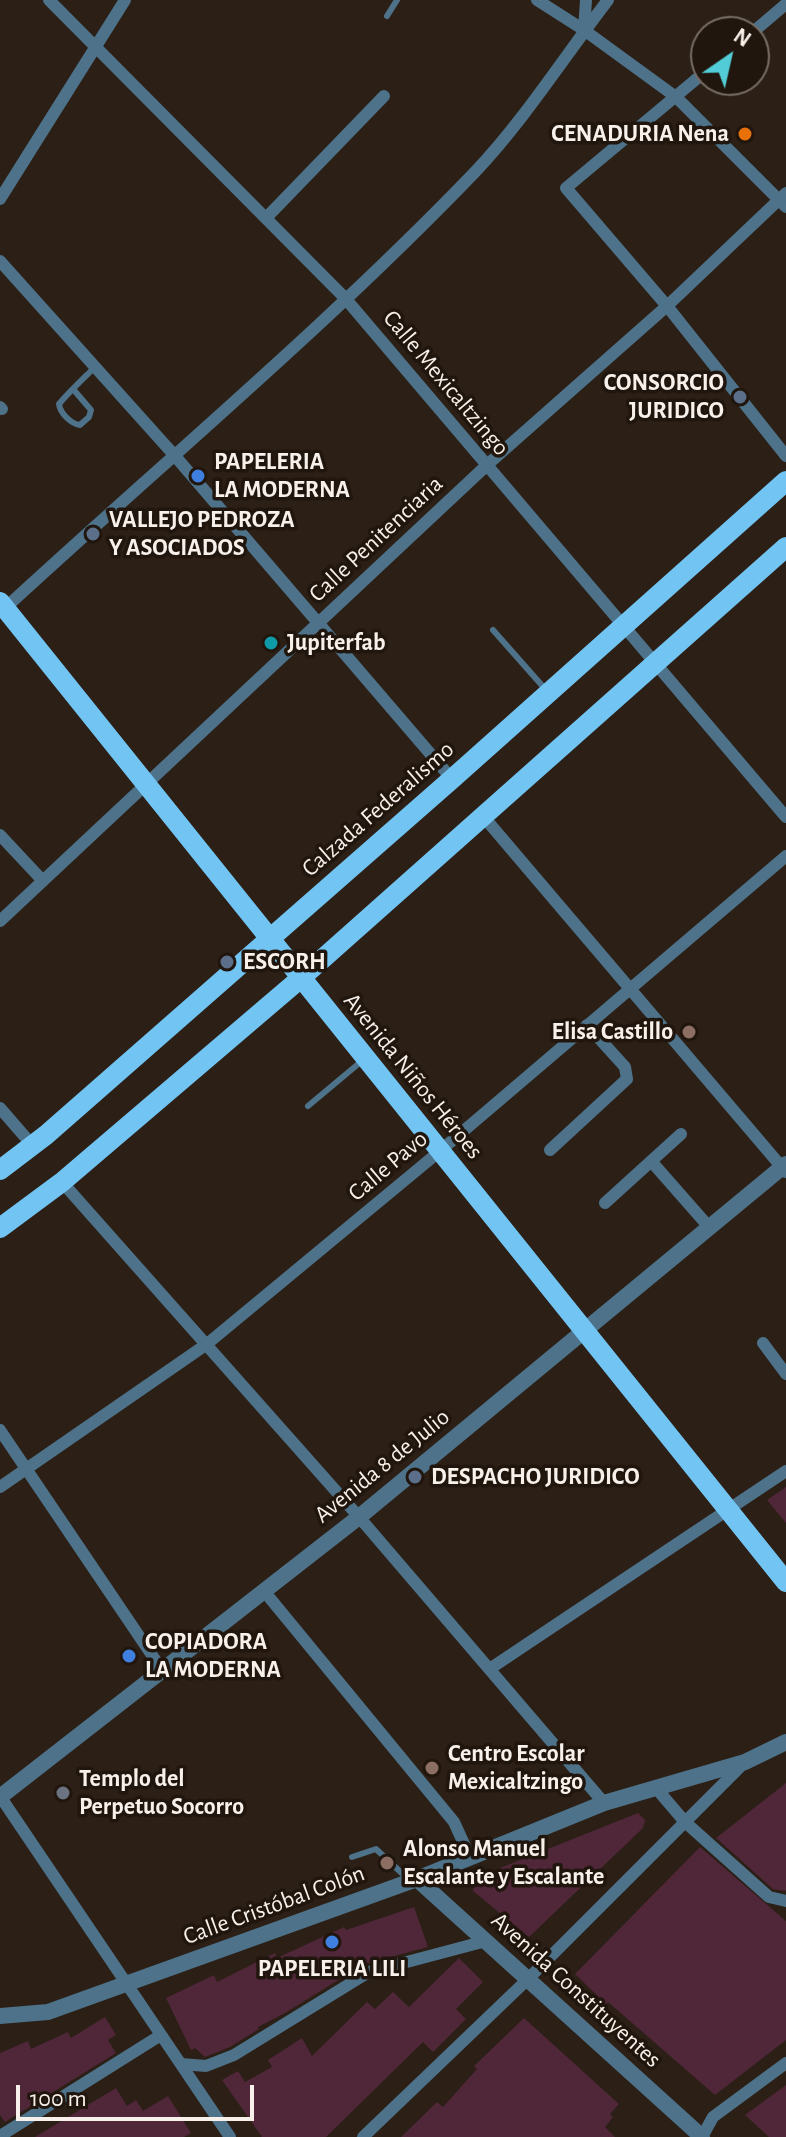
<!DOCTYPE html>
<meta charset="utf-8">
<style>
body{margin:0}
#map{position:relative;width:786px;height:2137px;overflow:hidden;background:#2b1f16;font-family:"Alegreya Sans",sans-serif}
canvas{display:block}
.north{position:absolute;left:690px;top:16px;width:80px;height:80px;box-sizing:border-box;background:#21160d;border:2px solid #776d65;border-radius:50%;rotate:34deg;font-size:22px;font-weight:700;line-height:32px;text-align:center;color:#f8f0ea}
.north::after{content:'';display:block;margin:auto;width:28px;height:36px;background:#52ccd6;clip-path:polygon(50% 0,100% 100%,50% 72%,0 100%)}
.scale{position:absolute;left:16px;top:2085px;width:238px;height:36px;box-sizing:border-box;border:4px solid #f8f0ea;border-top:0;padding-left:10px;font-size:24px;line-height:28px;white-space:nowrap;color:#f8f0ea;-webkit-text-stroke:6px #21160d;paint-order:stroke}
</style>
<div id="map">
<canvas width="786" height="2137"></canvas>
<div class="north">N</div>
<div class="scale">100 m</div>
</div>
<script>
const g = document.querySelector('canvas').getContext('2d');
g.lineJoin = 'round';
function paint(path, color) { g.fillStyle = color; g.fill(path, 'evenodd'); }
function strokePath(path, color, width, dash) { g.strokeStyle = color; g.lineWidth = width; g.lineCap = dash ? 'butt' : 'round'; g.setLineDash(dash || []); g.stroke(path); }
function drawText(font, color, halo, rows, align = 'center') {
  g.font = font + ' "Alegreya Sans",sans-serif'; g.lineWidth = 7; g.setLineDash([]); g.textBaseline = 'middle'; g.strokeStyle = halo; g.fillStyle = color; for (const [text, x, y, turn = 0] of rows) {
    g.save(); g.translate(x, y); g.rotate((+turn || 0) * Math.PI / 180); g.textAlign = isNaN(turn) ? turn : align; if (halo) g.strokeText(text, 0, 0); g.fillText(text, 0, 0); g.restore();
  }
}
const building = new Path2D(`
 M786,1487v36l-19,-23z
 M786,1783v107l-1,1 -12,-2 -57,-51z
 M638,1813l7,7 -2,8 -114,109 -56,-46 2,-13z
 M700,1847l86,74v119l-71,55 -107,-93 -2,2 -31,-30z
 M414,1907l14,40 -64,17 -79,49 -27,14 1,2 -29,18 -25,10 -10,-9 -4,2 -25,-52 48,-23 3,7 58,-29 2,5 67,-31 2,3z
 M459,1958l24,24 -27,27 10,10 -33,33 -10,-10 -97,95h-64l-40,-57 16,-9 7,11 27,-15 -4,-7 34,-22 10,18 55,-54 8,7 18,-17 16,15z
 M105,2017l11,18 -8,5 8,13 -111,69 -5,-7v-62l28,-12 3,8 37,-17 3,6z
 M524,2018l95,86 -9,10 3,3 -8,10 10,10h-214l36,-35 6,5 34,-38 -3,-3z
 M786,2085v52h-17l-24,-22z
 M116,2088l11,18 9,-6 7,11 25,-15 23,37 -7,4h-149z`);
const service = new Path2D(`
 M387,16l10,-16
 M73,389l18,21 -2,7 -9,8c-9,-1 -20,-12 -21,-21 11,-13 24,-25 36,-37
 M493,630l53,60
 M308,1106l55,-46
 M352,1857l24,-8 32,30`);
const minor = new Path2D(`
 M49,0l296,298 441,519
 M537,0l47,30 92,67 110,110
 M584,30l2,-30
 M753,32l33,-28
 M706,71l-140,117 101,118 119,150
 M0,199l125,-199
 M266,218l118,-122
 M0,261l175,195 277,323
 M0,407l2,2
 M1,612c158,-146 325,-285 474,-440 50,-53 89,-115 133,-172
 M483,816l303,356
 M0,835l43,46
 M0,921l487,-456 180,-159 119,-113
 M0,1108l33,38
 M550,1150l77,-71 -2,-12 -38,-42
 M651,1161l58,66
 M62,1182l297,335 245,286
 M605,1203l76,-69
 M763,1343l23,31
 M0,1430l162,240
 M0,1487l207,-143 233,-193 346,-295
 M264,1591l190,231 16,35
 M491,1668l295,-197
 M656,1788l29,34 84,75 17,4
 M0,1796l230,341
 M181,2064l25,2 28,-11 135,-83 117,-31
 M0,2136l161,-101
 M363,2137l165,-158 215,-215
 M702,2137l11,-20 73,-54`);
const tertiary = new Path2D(`
 M0,1797l359,-280 427,-353
 M417,1879l285,258
 M0,2016l48,-4 369,-133 187,-76 141,-41 41,-20`);
const primary = new Path2D(`
 M0,602l786,980
 M0,1170l46,-35 406,-356 334,-298
 M0,1228l62,-46 239,-204 485,-431`);
const markers = [
 [745,134,8,"#e8710a"],
 [740,397,8,"#5c6f8a"],
 [198,476,8,"#3f7fe0"],
 [93,534,8,"#5c6f8a"],
 [271,643,8,"#0f9aa8"],
 [227,962,8,"#5c6f8a"],
 [689,1032,8,"#8d6e63"],
 [415,1477,8,"#5c6f8a"],
 [129,1656,8,"#3f7fe0"],
 [432,1768,8,"#8d6e63"],
 [63,1793,8,"#6b7280"],
 [387,1863,8,"#8d6e63"],
 [332,1942,8,"#3f7fe0"]
];
const poiNames = [
 ["CENADURIA Nena",729,134,"right"],
 ["CONSORCIO",724,383,"right"],
 ["JURIDICO",724,411,"right"],
 ["PAPELERIA",214,462],
 ["LA MODERNA",214,490],
 ["VALLEJO PEDROZA",109,520],
 ["Y ASOCIADOS",109,548],
 ["Jupiterfab",287,643],
 ["ESCORH",243,962],
 ["Elisa Castillo",673,1032,"right"],
 ["DESPACHO JURIDICO",431,1477],
 ["COPIADORA",145,1642],
 ["LA MODERNA",145,1670],
 ["Centro Escolar",448,1754],
 ["Mexicaltzingo",448,1782],
 ["Templo del",79,1779],
 ["Perpetuo Socorro",79,1807],
 ["Alonso Manuel",403,1849],
 ["Escalante y Escalante",403,1877],
 ["PAPELERIA LILI",332,1969,"center"]
];
const streetNames = [
 ["Calle Mexicaltzingo",446,383,50],
 ["Calle Penitenciaria",376,539,-43],
 ["Calzada Federalismo",378,809,-41],
 ["Avenida Niños Héroes",413,1076,51],
 ["Calle Pavo",388,1166,-40],
 ["Avenida 8 de Julio",382,1466,-39],
 ["Calle Cristóbal Colón",274,1905,-20],
 ["Avenida Constituyentes",576,1990,42]
];
paint(building, '#4f2739');
strokePath(service, '#4d7289', 6);
strokePath(minor, '#4d7289', 12);
strokePath(tertiary, '#4d7289', 16);
strokePath(primary, '#72c4f3', 20);
for (const [x, y, r, color] of markers) { const dot = new Path2D(); dot.arc(x, y, r, 0, 2 * Math.PI); g.fillStyle = color; g.fill(dot); strokePath(dot, '#21160d', 3); }
drawText('bold 24px', '#f8f0ea', '#21160d', poiNames, 'left');
drawText('24px', '#f8f0ea', '#21160d', streetNames);
</script>
